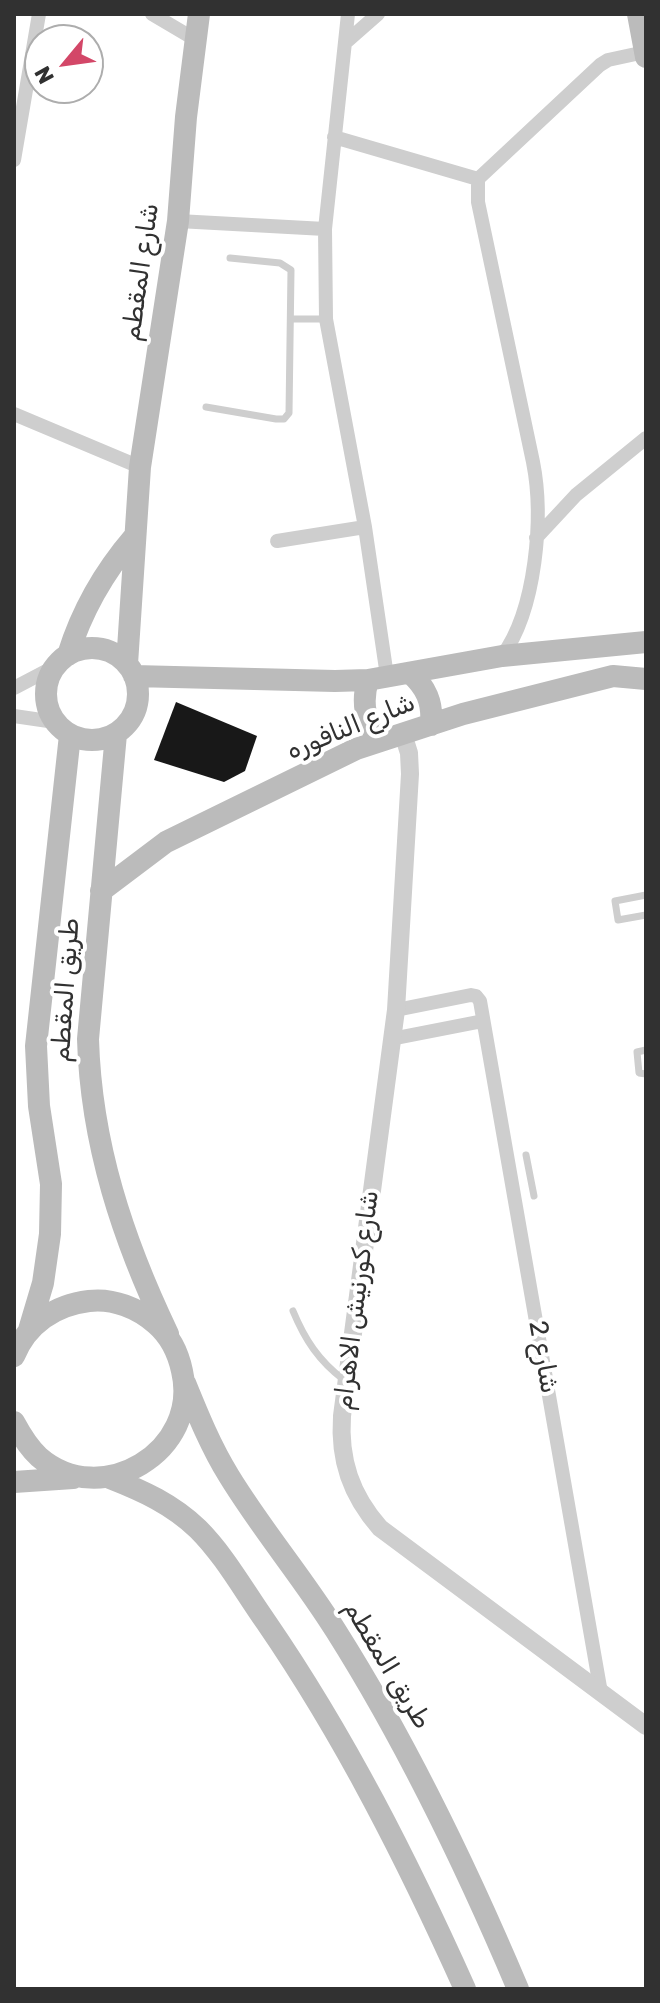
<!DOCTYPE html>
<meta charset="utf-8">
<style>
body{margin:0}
#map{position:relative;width:660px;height:2003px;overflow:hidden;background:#fff;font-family:Rubik,sans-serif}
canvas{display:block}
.frame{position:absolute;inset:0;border:16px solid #313131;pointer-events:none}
.north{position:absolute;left:24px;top:24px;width:80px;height:80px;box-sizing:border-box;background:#fff;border:2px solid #adadad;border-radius:50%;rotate:241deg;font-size:22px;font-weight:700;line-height:32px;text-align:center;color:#313131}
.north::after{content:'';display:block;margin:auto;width:28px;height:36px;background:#d34768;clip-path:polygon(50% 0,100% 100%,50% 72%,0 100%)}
</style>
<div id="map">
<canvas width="660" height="2003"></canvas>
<div class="frame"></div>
<div class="north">N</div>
</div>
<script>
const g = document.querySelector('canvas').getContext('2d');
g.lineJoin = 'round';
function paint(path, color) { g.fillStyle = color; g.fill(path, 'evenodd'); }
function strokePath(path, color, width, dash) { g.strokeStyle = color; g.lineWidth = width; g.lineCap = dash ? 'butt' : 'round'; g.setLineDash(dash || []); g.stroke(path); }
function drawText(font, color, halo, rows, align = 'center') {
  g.font = font + ' Rubik,"Noto Sans Arabic",sans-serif'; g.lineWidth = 8; g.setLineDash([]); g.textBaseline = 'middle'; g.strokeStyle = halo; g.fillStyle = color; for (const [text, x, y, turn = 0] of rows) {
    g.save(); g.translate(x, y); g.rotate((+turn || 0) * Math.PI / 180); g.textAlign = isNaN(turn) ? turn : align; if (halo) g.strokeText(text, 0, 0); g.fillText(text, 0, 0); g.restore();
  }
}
const building = new Path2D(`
 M176,702l81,34 -12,35 -21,11 -70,-22z`);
const service = new Path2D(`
 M292,319h34
 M206,407l70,12h8l5,-6 2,-143 -11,-7 -50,-5
 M646,895l-31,6 3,19 28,-5
 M646,1050l-9,2 2,21 7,1
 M526,1155l8,41
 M293,1311c12,29 26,50 51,69`);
const minor = new Path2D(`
 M152,14l44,26
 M348,14l-23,215 1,90 39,208 22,149
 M345,43l33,-29
 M334,137l144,42 122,-114 8,-5 37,-8
 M14,160l25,-146
 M478,179v23l55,260c11,55 3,148 -31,194
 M178,221l147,8
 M14,414l126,53
 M536,538l40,-43 70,-57
 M277,541l88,-14
 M14,688l40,-21
 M14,716l41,6
 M396,1010l75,-15 5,1 4,5 121,692
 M391,1039l92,-18`);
const tertiary = new Path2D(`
 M403,734l6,19 1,21 -14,236 -54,406c-3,44 9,79 38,112l266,198`);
const secondary = new Path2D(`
 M638,14l8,43
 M46 694a46 46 0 1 1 92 0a46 46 0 1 1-92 0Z
 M68,655c14,-45 35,-82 66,-118
 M127,664l13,-197 38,-246 8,-104 13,-103
 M410,673c16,14 23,29 21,52
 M134,676l201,5 33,-1 134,-24 144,-14
 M368,680c-7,23 -3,42 12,61
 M116,734l-28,305c3,105 35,201 80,295
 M101,891l65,-49 190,-93 107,-35 150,-38 33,3
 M29,1330l14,-47 7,-49 1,-50 -12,-78 -3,-60 34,-311
 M14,1356c13,-32 41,-51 75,-55 24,-3 49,7 67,23 15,13 22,28 26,47 19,80 -81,140 -143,86 -11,-10 -18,-22 -25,-35
 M185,1383c13,32 26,64 44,93 33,54 74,102 107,155 72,114 130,235 182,358
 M110,1478c33,13 62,26 88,51 27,27 46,62 68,93 79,115 142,240 199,367
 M14,1482l59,-4`);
const streetNames = [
 ["شارع المقطم",141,272,-82],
 ["شارع النافوره",351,727,-22],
 ["طريق المقطم",66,990,-86],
 ["شارع كورنيش الاهرام",357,1300,-83],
 ["شارع 2",543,1357,80],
 ["طريق المقطم",387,1665,59]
];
paint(building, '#181818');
strokePath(service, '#cecece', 7);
strokePath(minor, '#cecece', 14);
strokePath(tertiary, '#cecece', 18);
strokePath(secondary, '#bbb', 22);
drawText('26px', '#313131', '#fff', streetNames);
</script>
